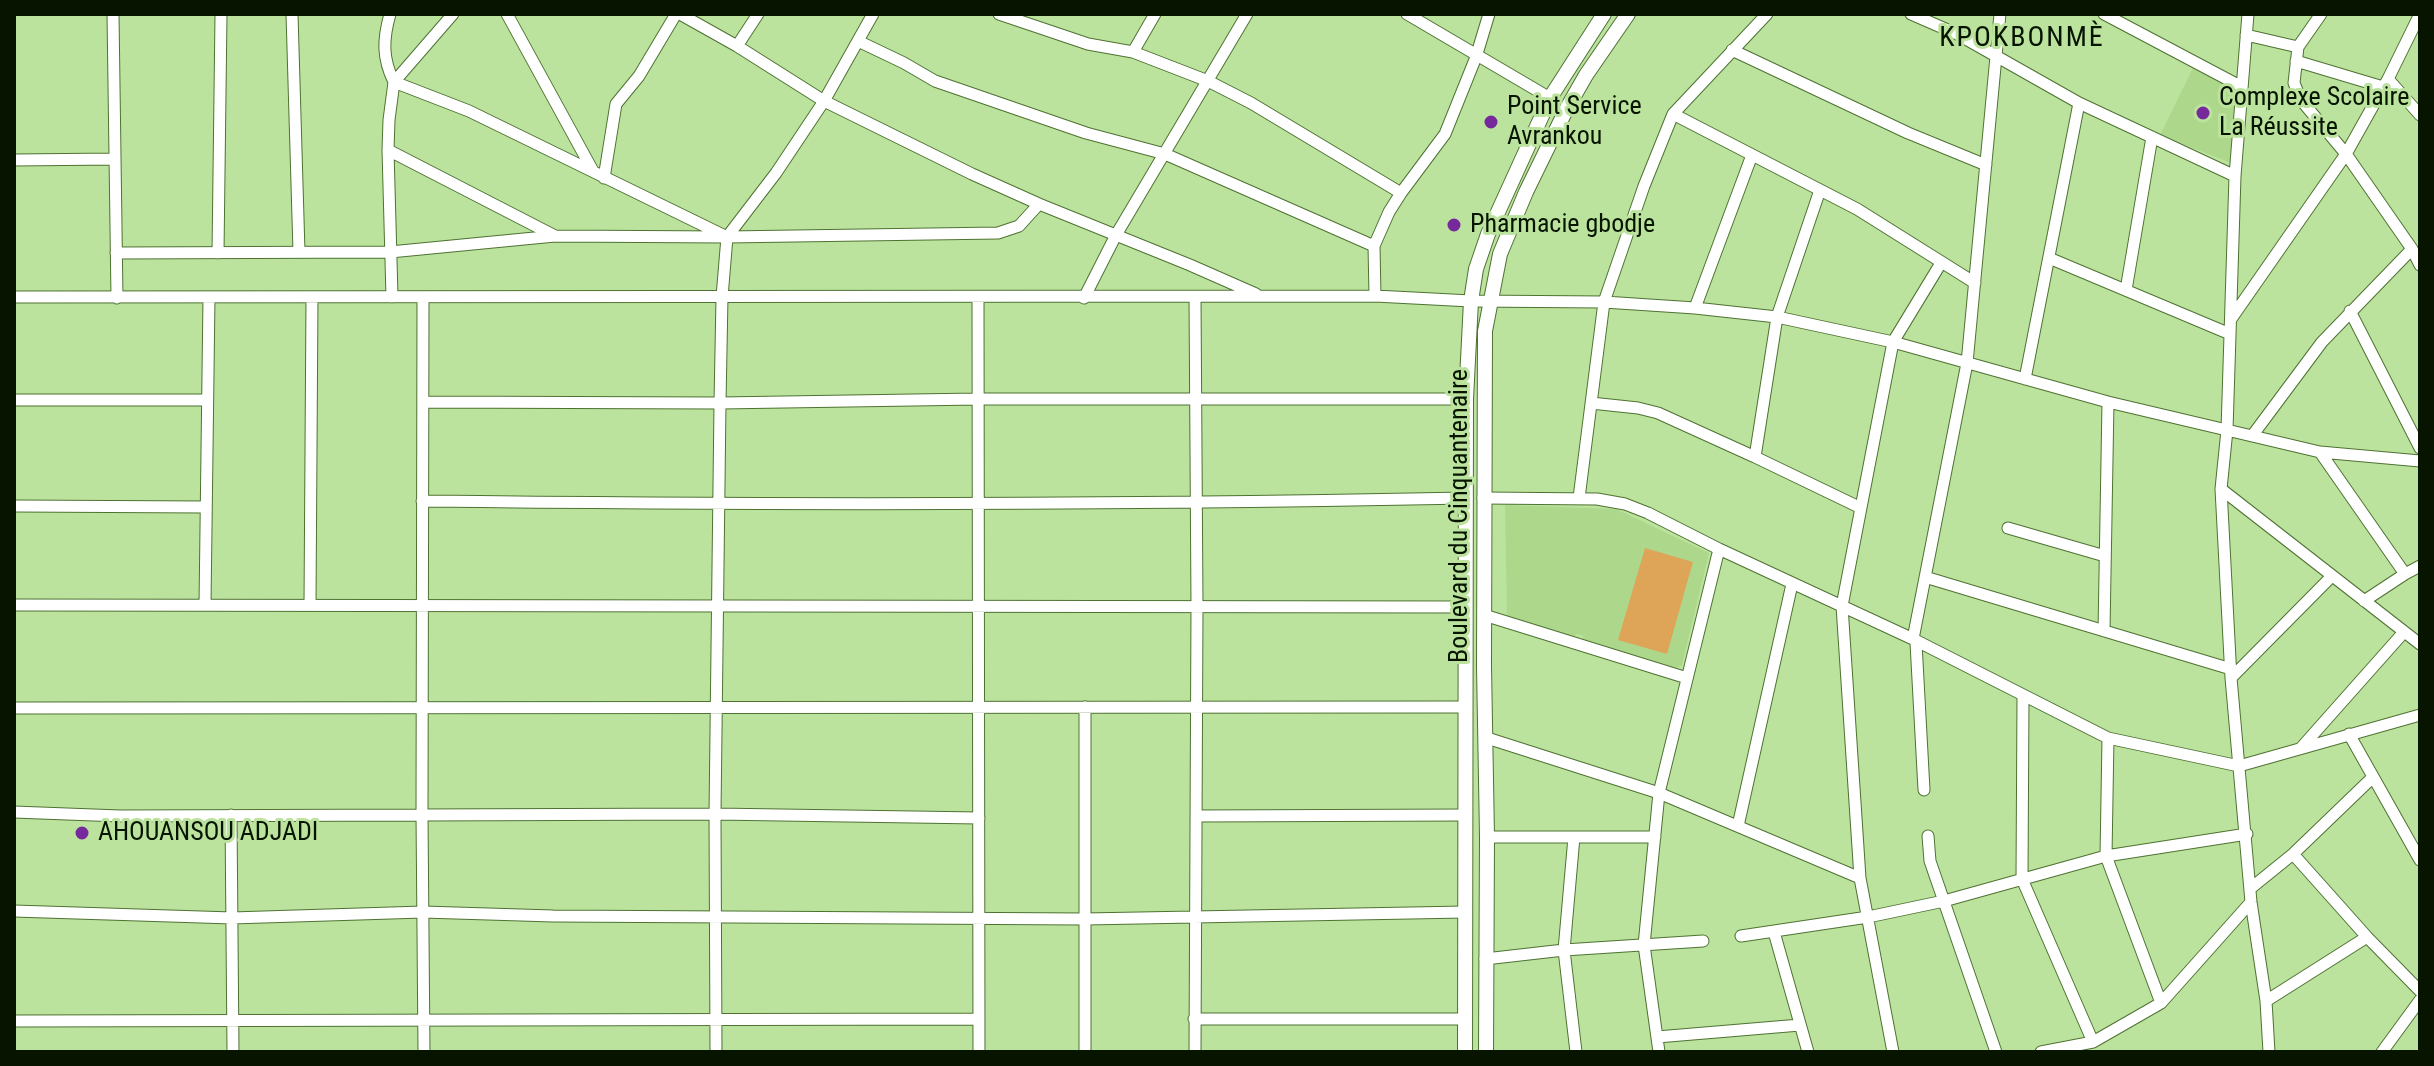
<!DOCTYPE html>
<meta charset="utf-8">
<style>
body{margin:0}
#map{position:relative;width:2434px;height:1066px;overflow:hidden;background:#bbe39e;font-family:"Roboto Condensed",sans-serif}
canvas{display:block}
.frame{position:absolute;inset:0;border:16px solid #071400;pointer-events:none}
</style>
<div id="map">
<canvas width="2434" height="1066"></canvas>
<div class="frame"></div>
</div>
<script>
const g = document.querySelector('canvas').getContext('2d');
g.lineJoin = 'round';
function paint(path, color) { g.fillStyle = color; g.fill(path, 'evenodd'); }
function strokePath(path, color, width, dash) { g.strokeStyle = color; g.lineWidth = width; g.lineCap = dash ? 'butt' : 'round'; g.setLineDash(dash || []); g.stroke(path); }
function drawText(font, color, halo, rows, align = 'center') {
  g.font = font + ' "Roboto Condensed",sans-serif'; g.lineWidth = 6; g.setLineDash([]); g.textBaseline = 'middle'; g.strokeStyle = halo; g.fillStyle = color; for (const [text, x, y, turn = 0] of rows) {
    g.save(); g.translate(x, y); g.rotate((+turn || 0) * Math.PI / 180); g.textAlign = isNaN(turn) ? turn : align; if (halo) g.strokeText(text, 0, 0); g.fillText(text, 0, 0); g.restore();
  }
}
const built = new Path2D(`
 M2193,68l44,22 -6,73 -71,-28z
 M1505,505l111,4 93,44 -27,112 -5,3 -94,-27v-5l-6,-2 -4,3 -66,-20z`);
const green = new Path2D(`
 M1645,548l48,14 -26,92 -49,-14z`);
const minor = new Path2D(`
 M113,14l4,284
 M292,14l7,238
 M390,14c-7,25 -8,44 4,68l75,29 254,124
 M507,14l86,157
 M680,14l57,32 87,55 148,73 67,30 151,61 66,29
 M999,14l89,30 45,8 75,29 43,22 150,90
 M1407,14l143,84
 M1911,14l46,20 122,69 156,73
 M2104,14l138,73
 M2248,14l-13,162 -8,254 -6,59 10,189 20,224 15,99 3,51
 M2321,14l-23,33 -4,36 7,17 45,54 66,95 8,16
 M2246,35l52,12
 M858,41l46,22 31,18 151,52 79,21 209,92
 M737,46l21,-32
 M1732,50l176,83 78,32
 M1133,52l22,-38
 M2296,61l87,26
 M2388,79l32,36
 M1673,114l184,95 118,74
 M388,150l167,86
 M14,160l101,-1
 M604,178l12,-74 23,-28 37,-62
 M116,253l274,-1 165,-16 172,1 271,-4 21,-7 20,-22
 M218,253l3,-239
 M2049,258l181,76
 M2126,290l26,-153
 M1375,296l-1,-50 15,-34 12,-19 44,-59 31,-77 13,-43
 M14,297l1361,-1 96,5 133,1 91,6 82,9 116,25 215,60 212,50 100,9
 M392,297l-4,-147 1,-30 5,-38 59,-68
 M423,297l-1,517 2,238
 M978,298l1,754
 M1084,298l32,-63 131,-221
 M1695,308l57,-153
 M2350,311l70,137
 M2231,319l115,-165 42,-75 32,-65
 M2025,379l54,-276
 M14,400h193
 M424,402l296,1 258,-4h488
 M1591,403l47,5 20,5 97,44 106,51
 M2252,436l70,-94 90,-93
 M2320,452l85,122 -41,27
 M1755,457l22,-140 43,-127
 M2221,489l199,155
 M1483,498l114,1 28,5 23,9 71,36 194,90 195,99 131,28 181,-51
 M1579,498l25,-196 40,-116 29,-72 94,-100
 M422,501c349,4 696,4 1045,-3
 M14,506l192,1
 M2008,528l97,28
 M2405,574l15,-8
 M1925,577l306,92
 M14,605l1451,2
 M205,605l4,-308
 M310,605l2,-308
 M1484,615l203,63
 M2104,631l4,-229
 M1913,639l54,-276 33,-349
 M1916,643l8,147
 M2231,678l101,-102
 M2023,696l-1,183 71,163
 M1085,707v345
 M14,708l1451,-1
 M2349,734l71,126
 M1487,738l172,55 201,85
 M2108,738l-2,118 55,147
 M2301,748l103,-116
 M14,812l106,4 595,-2 264,4
 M231,815l2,237
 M1196,816l270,-1
 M1738,826l54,-242
 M1928,836l2,25 66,191
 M1487,837h168
 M1574,837l-10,113 12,102
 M2293,854l74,83 53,54
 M2251,888l42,-34 80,-77
 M14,911l218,7 191,-6 130,4 532,3 380,-7
 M1774,932l34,120
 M1741,936l127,-19 76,-16 162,-45 141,-22
 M1485,959l79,-9 139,-9
 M2266,1001l101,-64
 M1194,1019h271
 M14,1021l965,-2
 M1657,1037l143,-12
 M716,1052l-1,-238 5,-411 2,-106 5,-60 49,-64 48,-72 49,-87
 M1195,1052l2,-446 -2,-309
 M1659,1052l-15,-107 15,-152 60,-244
 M1893,1052l-33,-174 -18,-272 51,-264 48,-79
 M2041,1052l52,-10 68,-39 90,-101
 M2382,1052l38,-52`);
const major = new Path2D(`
 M1465,1052l1,-653 5,-98 5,-32 12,-35 62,-136 54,-84
 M1486,1052l1,-215 -3,-171 1,-335 15,-77 26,-62 40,-82 20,-35 42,-61`);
const markers = [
 [2203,113,8,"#76299b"],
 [1491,122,8,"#76299b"],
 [1454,225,8,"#76299b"],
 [82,833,8,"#76299b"]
];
const poiNames = [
 ["Complexe Scolaire",2219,98],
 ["La Réussite",2219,128],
 ["Point Service",1507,107],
 ["Avrankou",1507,137],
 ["Pharmacie gbodje",1470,225],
 ["AHOUANSOU ADJADI",98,833]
];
const streetNames = [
 ["Boulevard du Cinquantenaire",1460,516,-90]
];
const neighbourhoodNames = [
 ["KPOKBONMÈ",2022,39]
];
paint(built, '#add88c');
paint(green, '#dea559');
strokePath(minor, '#4f7232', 13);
strokePath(major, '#4f7232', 16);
strokePath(minor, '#fff', 11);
strokePath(major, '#fff', 14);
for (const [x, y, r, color] of markers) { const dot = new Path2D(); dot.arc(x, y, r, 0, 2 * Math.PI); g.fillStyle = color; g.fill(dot); strokePath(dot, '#bbe39e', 3); }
drawText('26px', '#071400', '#bbe39e', poiNames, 'left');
drawText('26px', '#071400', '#bbe39e', streetNames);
g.letterSpacing = '2px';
drawText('28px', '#071400', '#bbe39e', neighbourhoodNames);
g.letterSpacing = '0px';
</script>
